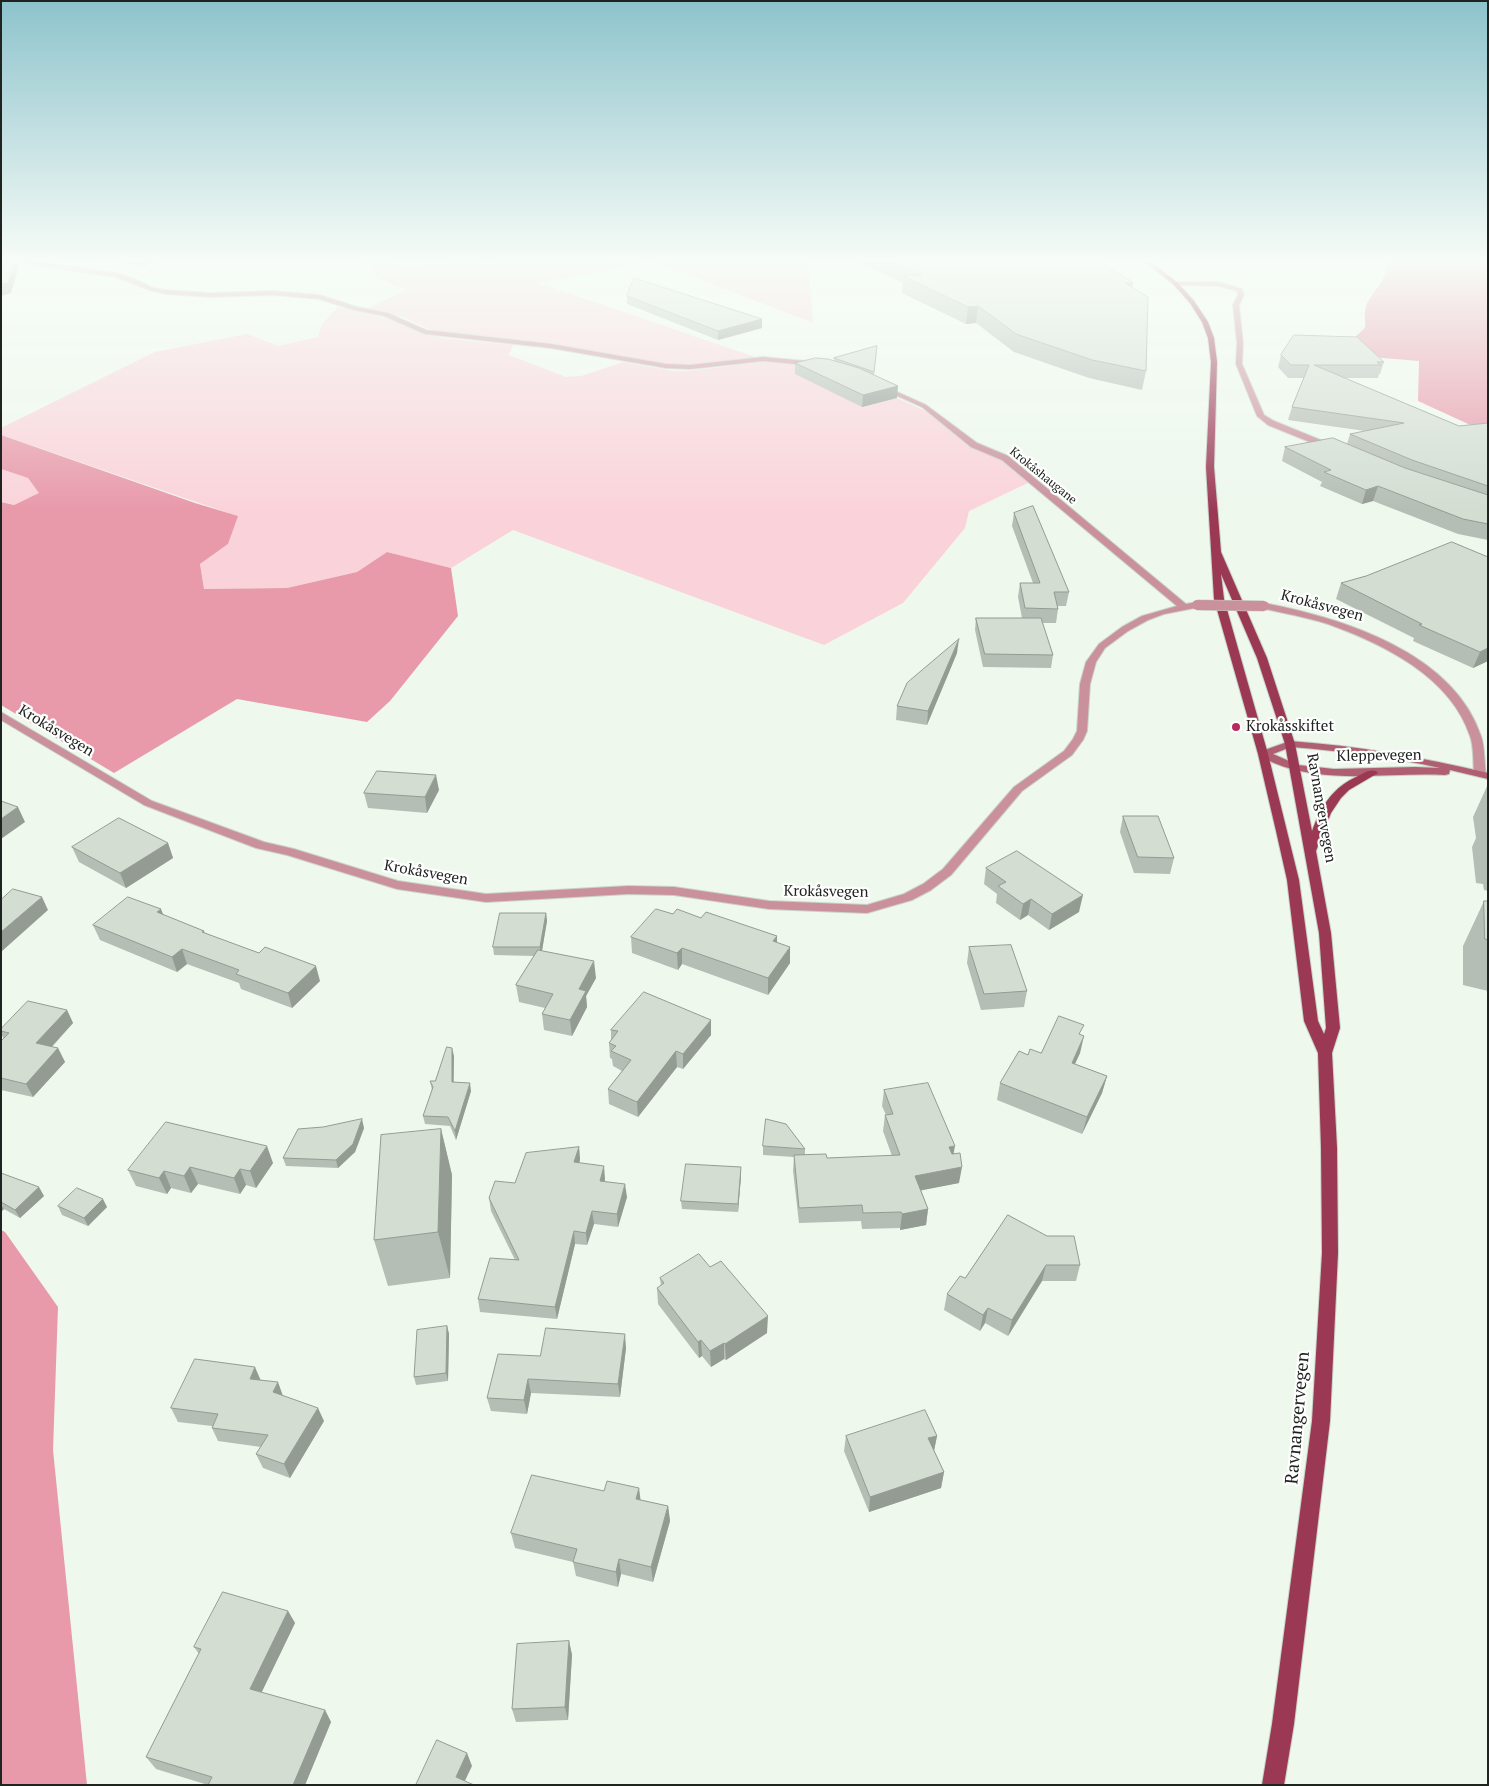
<!DOCTYPE html>
<meta charset="utf-8">
<style>
body{margin:0}
#map{position:relative;width:1489px;height:1786px;overflow:hidden;background:#eef8ed;font-family:"PT Serif",serif}
canvas{display:block}
.frame{position:absolute;inset:0;border:2px solid #202420;pointer-events:none}
</style>
<div id="map">
<canvas width="1489" height="1786"></canvas>
<div class="frame"></div>
</div>
<script>
const g = document.querySelector('canvas').getContext('2d');
g.lineJoin = 'round';
function paint(path, color) { g.fillStyle = color; g.fill(path, 'evenodd'); }
function strokePath(path, color, width, dash) { g.strokeStyle = color; g.lineWidth = width; g.lineCap = dash ? 'butt' : 'round'; g.setLineDash(dash || []); g.stroke(path); }
function drawText(font, color, halo, rows, align = 'center') {
  g.font = font + ' "PT Serif",serif'; g.lineWidth = 4.5; g.setLineDash([]); g.textBaseline = 'middle'; g.strokeStyle = halo; g.fillStyle = color; for (const [text, x, y, turn = 0] of rows) {
    g.save(); g.translate(x, y); g.rotate((+turn || 0) * Math.PI / 180); g.textAlign = isNaN(turn) ? turn : align; if (halo) g.strokeText(text, 0, 0); g.fillText(text, 0, 0); g.restore();
  }
}
const green = new Path2D(`
 M362,261h24l22,6 58,-6 21,5 13,-5h308l5,62 -160,-62 -114,22 216,74 -41,7 -34,2 -23,-2 -95,-19 -66,-5 -67,-11 -28,-13 -35,-7 40,-19 -31,-13 1,-5 -5,-6z
 M338,307l51,12 39,16 14,3 71,7 -4,10 57,22 15,-1 42,-14 51,9h13l75,-9 32,1 68,44 35,-9 37,17 29,26 37,17 30,24 -61,29 -4,17 -62,75 -79,42 -311,-115 -62,38 -64,-16 -30,20 -70,16 -83,1 -4,-25 28,-20 9,-28 -236,-81v-7l154,-76 92,-18 31,12 40,-9 4,-13z
 M1,469l27,9 12,15 -26,12 -13,-3z`);
const forest = new Path2D(`
 M1386,261h102v172l-70,-32 1,-40 -97,-8 23,-7 20,-18c1,-5 -1,-11 0,-16 2,-20 24,-27 21,-51z
 M1,435l194,68 43,13 -10,28 -28,20 4,25 83,-1 70,-16 30,-20 64,16 7,48 -68,85 -23,21 -130,-23 -123,74 -113,-68v-203l13,3 25,-12 -11,-15 -27,-9z
 M1,1230l4,2 53,75 -5,143 34,335h-86z`);
const street = new Path2D(`
 M21,261h10l86,12 18,6 18,9 13,2 44,3 63,-2 47,4 37,12 31,6 38,17 125,14 115,20 24,1 73,-8 54,5 3,2 -3,2 -54,-5 -73,8 -24,-1 -115,-20 -126,-14 -41,-18 -30,-6 -35,-11 -46,-4 -63,2 -44,-3 -17,-4 -33,-13 -71,-10z
 M1176,282h43l23,7 2,6 -5,10 4,38 -1,21 22,51 10,6 59,24v4h-6l-59,-24 -11,-9 -21,-52 1,-21 -4,-38 5,-10 -1,-4 -18,-5 -45,-1z
 M880,386h4l42,19 51,38 31,13 178,148 11,-2 5,3 -2,2 -36,7 -16,6 -20,11 -23,17 -9,14 -6,22 -3,47 -4,9 -11,15 -50,36 -71,84 -20,15 -19,10 -45,13 -98,-4 -95,-14 -46,-1 -142,8 -89,-13 -110,-34 -31,-7 -112,-43 -143,-85v-8l151,89 112,41 30,7 104,32 88,13 142,-8 46,1 95,14 98,4 37,-11 19,-10 20,-15 71,-82 50,-36 9,-12 4,-8 3,-47 6,-22 13,-18 23,-17 20,-11 35,-10 -175,-146 -31,-13 -49,-40 -42,-19z
 M1264,603c78,15 189,49 217,133 4,11 3,26 5,38l-2,2 -4,1 -6,-3c-1,-12 0,-27 -4,-38 -20,-60 -87,-92 -142,-112 -22,-7 -45,-11 -67,-16v-4z`);
const secondary = new Path2D(`
 M1290,741c68,5 131,16 198,32v6l-38,-9 -1,4 -4,1c-56,-3 -118,10 -171,-12 -6,-3 -12,-5 -16,-9l1,-2zM1291,747c50,4 100,10 149,21l-25,-1 -81,2 -36,-4 -25,-11z`);
const primary = new Path2D(`
 M1144,261h6l28,22 16,18 14,21 6,16 3,24 -3,105 7,85 46,106 28,86 17,87c9,-25 21,-44 46,-55 6,-3 11,-7 18,-5l2,2 -29,17 -8,8 -10,15 -15,38 15,82 9,95 -8,25 5,95 1,105 -8,168 -36,303 -10,61h-22l10,-61 40,-303 10,-168 -1,-105 -3,-95 -14,-32 -17,-141 -11,-49 -18,-77 -44,-155 -8,-132 5,-105 -3,-24 -6,-16 -12,-19 -16,-18zM1221,574l36,84 28,86 34,189 7,95 -2,6 -6,-13 -19,-141 -31,-126 -44,-155z`);
const streetBridge = new Path2D(`
 M1197,605l67,1`);
const wall = new Path2D(`
 M115,261h45l-19,6z
 M591,261h27l-1,3z
 M856,261h242l34,27 14,83 -4,19 -53,-12 -75,-26 -38,-29 -10,1 -64,-31 1,-10z
 M627,296l135,32 -44,12 -91,-36z
 M877,346l-3,29 23,23 -35,9 -67,-33v-11l39,-2v-3z
 M1281,355l103,7 -4,12h-1l-1,4h-34l115,48 29,-3v117l-30,-6 -85,-33 -11,3 -42,-18 2,-4 -40,-21 3,-14 62,-3 3,-10 15,-3 -77,-11 4,-13 12,-29h-16l-10,-11z
 M1014,513l55,79 -3,14h-8v3l-2,14h-14l11,32 -2,13 -68,-1 -8,-37 1,-12h46l-4,-21 2,-14h13l-21,-57z
 M1488,557v104l-15,7 -60,-27 1,-3 -78,-39 5,-16 25,-7z
 M957,653l-30,72 -31,-5 1,-14z
 M1488,784v107l-4,-1 -1,-6 -7,-1 -4,-36 4,-9 -3,-21z
 M439,790l-12,23 -59,-5 -4,-15z
 M1123,816l51,42 -4,16 -36,-1 -14,-41z
 M168,843l5,15 -47,30 -47,-26 -7,-15z
 M986,868l93,44 -30,18 -21,-15 -8,5 -24,-17 1,-9 -13,-10z
 M1484,901h4v90l-25,-6v-39z
 M546,913l1,8 -5,30 54,27 -10,18 1,11 -15,29 -28,-6 -2,-16 3,-6 -26,-6 -3,-17 18,-29 -40,-1 -1,-8z
 M673,914l28,4 76,18v7l13,20 -22,32 -86,-31 -4,6 -46,-17 -1,-16z
 M93,925l111,6 1,2 115,48 -28,27 -51,-19 -2,-6 -52,-19 -10,8 -77,-32z
 M969,947l58,44 -3,16 -43,3 -14,-47z
 M67,1010l6,13 -21,24 6,1 7,14 -32,35 -32,-7v-49l3,-2 -3,-5v-5z
 M711,1020v15l-28,34 -6,-2 -39,50 -29,-13 -1,-15 14,-18 -9,-5 -1,-7 -2,-1 -1,-15 2,-3v-10z
 M1082,1035l-2,18 -5,11 32,12 -5,17 -20,41 -85,-34 3,-17 41,-30z
 M454,1056v26l17,9 -15,49 -6,-14 -25,-2 -2,-8 9,-26 -2,-9h5z
 M884,1090l70,63 5,30 -38,7 7,19 -2,16 -26,5v-2l-38,1 -1,-8 -62,2 -6,-52 1,-14 -31,-2v-9l42,3v6l22,3 65,-2 -9,-25 2,-16h1l-4,-9z
 M364,1128l-9,24 -17,16 -52,-2 -3,-8z
 M441,1129l11,46 -2,103 -62,8 -14,-46z
 M579,1147l1,13 -1,3 26,16v3l22,15 -9,30 -24,-3 -7,21 -12,-1 -18,75 -77,-7 -2,-13 37,-39 -24,-49 -2,-13z
 M273,1163l-17,25 -10,-3 -6,9 -42,-10 -7,9 -20,-5 -4,6 -31,-8 -8,-16z
 M1,1173l43,23 -24,22 -16,-9 -3,3z
 M741,1176l-3,36 -56,-3 -1,-8z
 M58,1206l49,1 -19,19 -26,-11z
 M1008,1215l72,50 -4,16h-34l-34,55 -23,-13 -5,8 -36,-21 3,-16 18,-16z
 M660,1278l107,55 -41,27 -2,-1 -13,8 -9,-11 -3,2 -41,-54 -1,-16 4,-2z
 M447,1326l2,8 -1,47 -32,4 -2,-8z
 M626,1348l-6,49 -89,-4 -4,21 -36,-3 -4,-13 53,-42z
 M261,1380l22,16 41,25 -34,57 -27,-10 -7,-14 5,-7 -43,-6 -6,-13v-2l-34,-4 -7,-14z
 M846,1436h91l-3,14 10,22 -3,16 -72,24 -25,-61z
 M641,1500l27,6 2,15 -17,61 -32,-8 -3,13 -42,-11 -3,-14 -58,-14 -4,-15z
 M288,1611l7,12 -34,70 64,17 6,12 -26,63h-97l-52,-16 -10,-12 53,-103 -5,-7z
 M569,1641l3,14 -4,65 -52,2 -4,-13z`);
const shadedWall = new Path2D(`
 M15,261h5v2l-9,30 -10,3v-12z
 M140,261h20l-19,6z
 M1133,282l-3,17 -5,-16z
 M978,306l-2,17 -10,1 2,-17z
 M762,319v9l-44,12v-9z
 M898,386l-1,12 -35,9 1,-12z
 M1378,486l-5,15 -11,3 4,-14z
 M959,639l-2,14 -30,72 1,-14z
 M1488,648v13l-15,7 7,-16z
 M436,775l3,15 -12,23 -2,-16z
 M18,807l7,15 -24,17v-20z
 M168,843l5,15 -47,30 -6,-15z
 M1083,895l-4,17 -30,18 3,-16z
 M42,897l6,13 -47,42v-20z
 M1031,899l-3,16 -8,5 3,-16z
 M161,909l6,15 -10,-12z
 M546,913l1,8 -6,35 -1,-9z
 M777,936v16l-4,-11z
 M790,947v16l-22,32v-17z
 M682,948v16l-4,6 -1,-17z
 M182,949l5,15 -10,8 -5,-15z
 M594,961l2,17 -10,18 1,11 -15,29 -2,-16 9,-31z
 M316,966l4,15 -28,27 -4,-15z
 M67,1010l6,13 -30,33 -7,-13z
 M711,1020v15l-28,34v-15z
 M1084,1036l-4,17 -12,26 4,-16z
 M58,1048l7,14 -32,35 -7,-13z
 M452,1048l2,8 -1,34 -1,-8z
 M676,1051l1,16 -39,50 -1,-15z
 M1107,1076l-5,17 -20,41 5,-17z
 M470,1083l1,8 -15,49 -1,-9z
 M362,1119l2,9 -9,24 -17,16 -2,-8z
 M441,1129l11,46 -2,103 -12,-46z
 M267,1146l6,17 -17,25 -6,-17z
 M955,1146l-3,16 -3,-15z
 M579,1147l1,13 -5,15 -1,-13z
 M604,1166l1,13 -4,15 -1,-13z
 M190,1167l8,17 -7,9 -7,-17z
 M741,1167v9l-3,36v-8z
 M962,1167l-3,16 -46,9 2,-16z
 M240,1169l6,16 -6,9 -6,-16z
 M164,1171l7,17 -4,6 -8,-16z
 M625,1184l2,13 -9,30 -1,-13z
 M39,1187l5,9 -24,22 -5,-8z
 M103,1199l4,8 -19,19 -4,-8z
 M1,1205l3,4 -3,3z
 M928,1209l-2,16 -26,5 2,-16z
 M592,1211l2,13 -7,21 -1,-12z
 M574,1231l1,13 -18,75 -2,-12z
 M1046,1265l-4,16 -34,55 4,-16z
 M988,1308l-3,15 -5,8 3,-16z
 M768,1316l-1,17 -41,27 -1,-16z
 M447,1326l2,8 -1,47 -2,-8z
 M625,1334l1,14 -6,49 -2,-13z
 M701,1340l1,16 -3,2 -1,-16z
 M724,1343v16l-13,8 -1,-16z
 M255,1367l6,14 -11,-2z
 M528,1379l3,14 -4,21 -3,-14z
 M278,1382l5,14 -10,-4z
 M318,1408l6,13 -34,57 -6,-14z
 M937,1436l-3,15 -6,-13z
 M944,1472l-3,16 -72,24 1,-15z
 M639,1488l2,15 -5,-4z
 M668,1506l2,15 -17,61 -2,-15z
 M619,1559l2,15 -3,13 -2,-15z
 M288,1611l7,12 -38,79 -7,-13z
 M569,1641l3,14 -4,65 -3,-13z
 M325,1710l6,12 -26,63h-12z
 M467,1753l5,13 -9,19 -7,-8z`);
const building = new Path2D(`
 M1,261h14l-7,22 -7,1z
 M891,261h207l35,21 -8,1 23,14 -2,74 -54,-11 -76,-26 -38,-28 -10,1 -65,-31 19,-1z
 M634,278l128,41 -44,12 -91,-35z
 M1294,335l63,2 27,25h-7l4,3h-67l145,61 29,-3v63l-76,-26 -62,-26 54,-11 -112,-16 17,-42h-18l-10,-10z
 M877,346l-3,26 -40,-14z
 M816,358l12,1 31,9 39,18 -35,9 -68,-32z
 M1333,438l72,30 83,27v29l-25,-5 -85,-33 -12,4 -42,-18 7,-2 -46,-23z
 M1033,506l36,86h-15l4,17 -33,-1 -5,-25h20l-26,-70z
 M1452,542l36,15v91l-8,4 -61,-27 3,-1 -81,-41 25,-7z
 M976,618h65l12,37 -68,-1z
 M959,639l-31,72 -31,-5 10,-23z
 M377,771l59,4 -11,22 -61,-4z
 M1,801l17,6 -17,12z
 M1123,816h35l16,42 -36,-1z
 M119,818l49,25 -48,30 -48,-26z
 M1017,851l66,44 -31,19 -21,-15 -8,5 -25,-18 8,-4 -20,-14z
 M13,889l29,8 -41,35v-32z
 M128,897l33,12 -4,3 47,19 -2,1 57,21 6,-6 51,19 -28,27 -52,-19 3,-4 -57,-21 -10,8 -79,-32z
 M1484,901h4v39l-3,-1z
 M656,909l17,5 4,-5 24,9 5,-6 71,24 -4,5 17,6 -22,31 -86,-30 -5,5 -46,-16z
 M500,913h46l-6,34h-47z
 M1011,945l16,46 -43,3 -15,-47z
 M538,950l56,11 -15,28 7,2 -16,29 -28,-6 11,-20 -37,-9z
 M644,992l67,28 -28,34 -7,-3 -39,51 -29,-13 23,-29 -20,-9 5,-5 -7,-3 9,-12 -7,-1z
 M28,1001l39,9 -31,33 22,5 -32,36 -25,-6v-37l8,-8 -8,-2v-2z
 M1059,1016l25,9 -5,9 5,2 -12,27 35,13 -20,41 -87,-34 19,-32 9,4 2,-6 11,4z
 M447,1047l5,1v34l18,1 -15,48 -7,-14 -25,-1 10,-29 -3,-6h5z
 M928,1083l27,63 -6,1 3,7 8,-1 2,14 -47,9 13,33 -26,5 -1,-2 -38,1 -1,-8 -63,3 -5,-53 32,-1 1,4 73,-3 -15,-40 8,-1 -9,-24z
 M362,1119l-9,25 -17,16 -53,-2 15,-29 25,-2z
 M766,1119l20,5 19,25 -42,-3z
 M166,1122l101,24 -17,25 -10,-2 -6,9 -44,-11 -6,9 -20,-5 -5,7 -31,-8z
 M441,1129l-3,103 -64,8 7,-105z
 M579,1147l-5,15 30,4 -4,15 25,3 -8,30 -25,-3 -6,22 -12,-2 -19,76 -77,-8 12,-41 29,2 -30,-62 6,-17 20,2 11,-30z
 M686,1164l55,3 -3,37 -57,-3z
 M1,1173l38,14 -24,23 -14,-8z
 M77,1188l26,11 -19,19 -26,-12z
 M1008,1215l39,21h27l6,29h-34l-34,55 -24,-12 -5,7 -36,-21 13,-18 5,2z
 M699,1254l11,13 11,-6 47,55 -43,28 -1,-1 -14,8 -9,-11 -3,2 -41,-54 7,-5 -4,-5z
 M447,1326l-1,47 -32,4 3,-47z
 M546,1328l79,6 -7,50 -90,-5 -4,21 -37,-2 11,-44 42,2z
 M195,1359l60,8 -5,12 28,3 -5,10 45,16 -34,56 -28,-10 12,-19 -56,-7 6,-14 -47,-6z
 M925,1410l12,26 -9,2 16,34 -74,25 -24,-61z
 M532,1475l72,16 3,-10 32,7 -3,11 32,7 -17,61 -32,-8 -3,13 -43,-10 4,-13 -66,-16z
 M223,1592l65,19 -38,78 75,21 -32,75h-85l4,-8 -66,-20 55,-108 -7,-2z
 M569,1641l-4,66 -53,2 5,-65z
 M437,1740l30,13 -11,24 18,8h-58z`);
const markers = [
 [1236,727,5,"#b82a5b"]
];
const farStreetnames = [
 ["Krokåshaugane",1043,476,39]
];
const streetNames = [
 ["Krokåsvegen",1322,606,15],
 ["Krokåsvegen",56,731,31],
 ["Kleppevegen",1379,756,-1],
 ["Ravnangervegen",1321,808,80],
 ["Krokåsvegen",426,873,10],
 ["Krokåsvegen",826,892,1]
];
const poiNames = [
 ["Krokåsskiftet",1246,727]
];
const nearStreetnames = [
 ["Ravnangervegen",1298,1418,-85]
];
paint(green, '#fad3da');
paint(forest, '#e899aa');
strokePath(street, '#c9d2c8', 2);
strokePath(secondary, '#c9d2c8', 2);
strokePath(primary, '#c9d2c8', 2);
paint(street, '#ca919d');
paint(secondary, '#b05f72');
paint(primary, '#9b3955');
strokePath(streetBridge, '#c9d2c8', 11, []);
strokePath(streetBridge, '#ca919d', 10);
paint(wall, '#b5beb5');
paint(shadedWall, '#949b93');
paint(building, '#d3ddd2');
strokePath(building, '#949b93', 1);
const sky = g.createLinearGradient(0, 0, 0, 511);
sky.addColorStop(0, '#8dc3cc');
sky.addColorStop(0.51, '#f7fcf7');
sky.addColorStop(1, '#f7fcf700');
g.fillStyle = sky;
g.fillRect(0, 0, 1489, 511);
for (const [x, y, r, color] of markers) { const dot = new Path2D(); dot.arc(x, y, r, 0, 2 * Math.PI); g.fillStyle = color; g.fill(dot); strokePath(dot, '#fff', 2); }
drawText('12px', '#202420', '#fff', farStreetnames);
drawText('15px', '#202420', '#fff', streetNames);
drawText('15px', '#202420', '#fff', poiNames, 'left');
drawText('18px', '#202420', '#fff', nearStreetnames);
</script>
